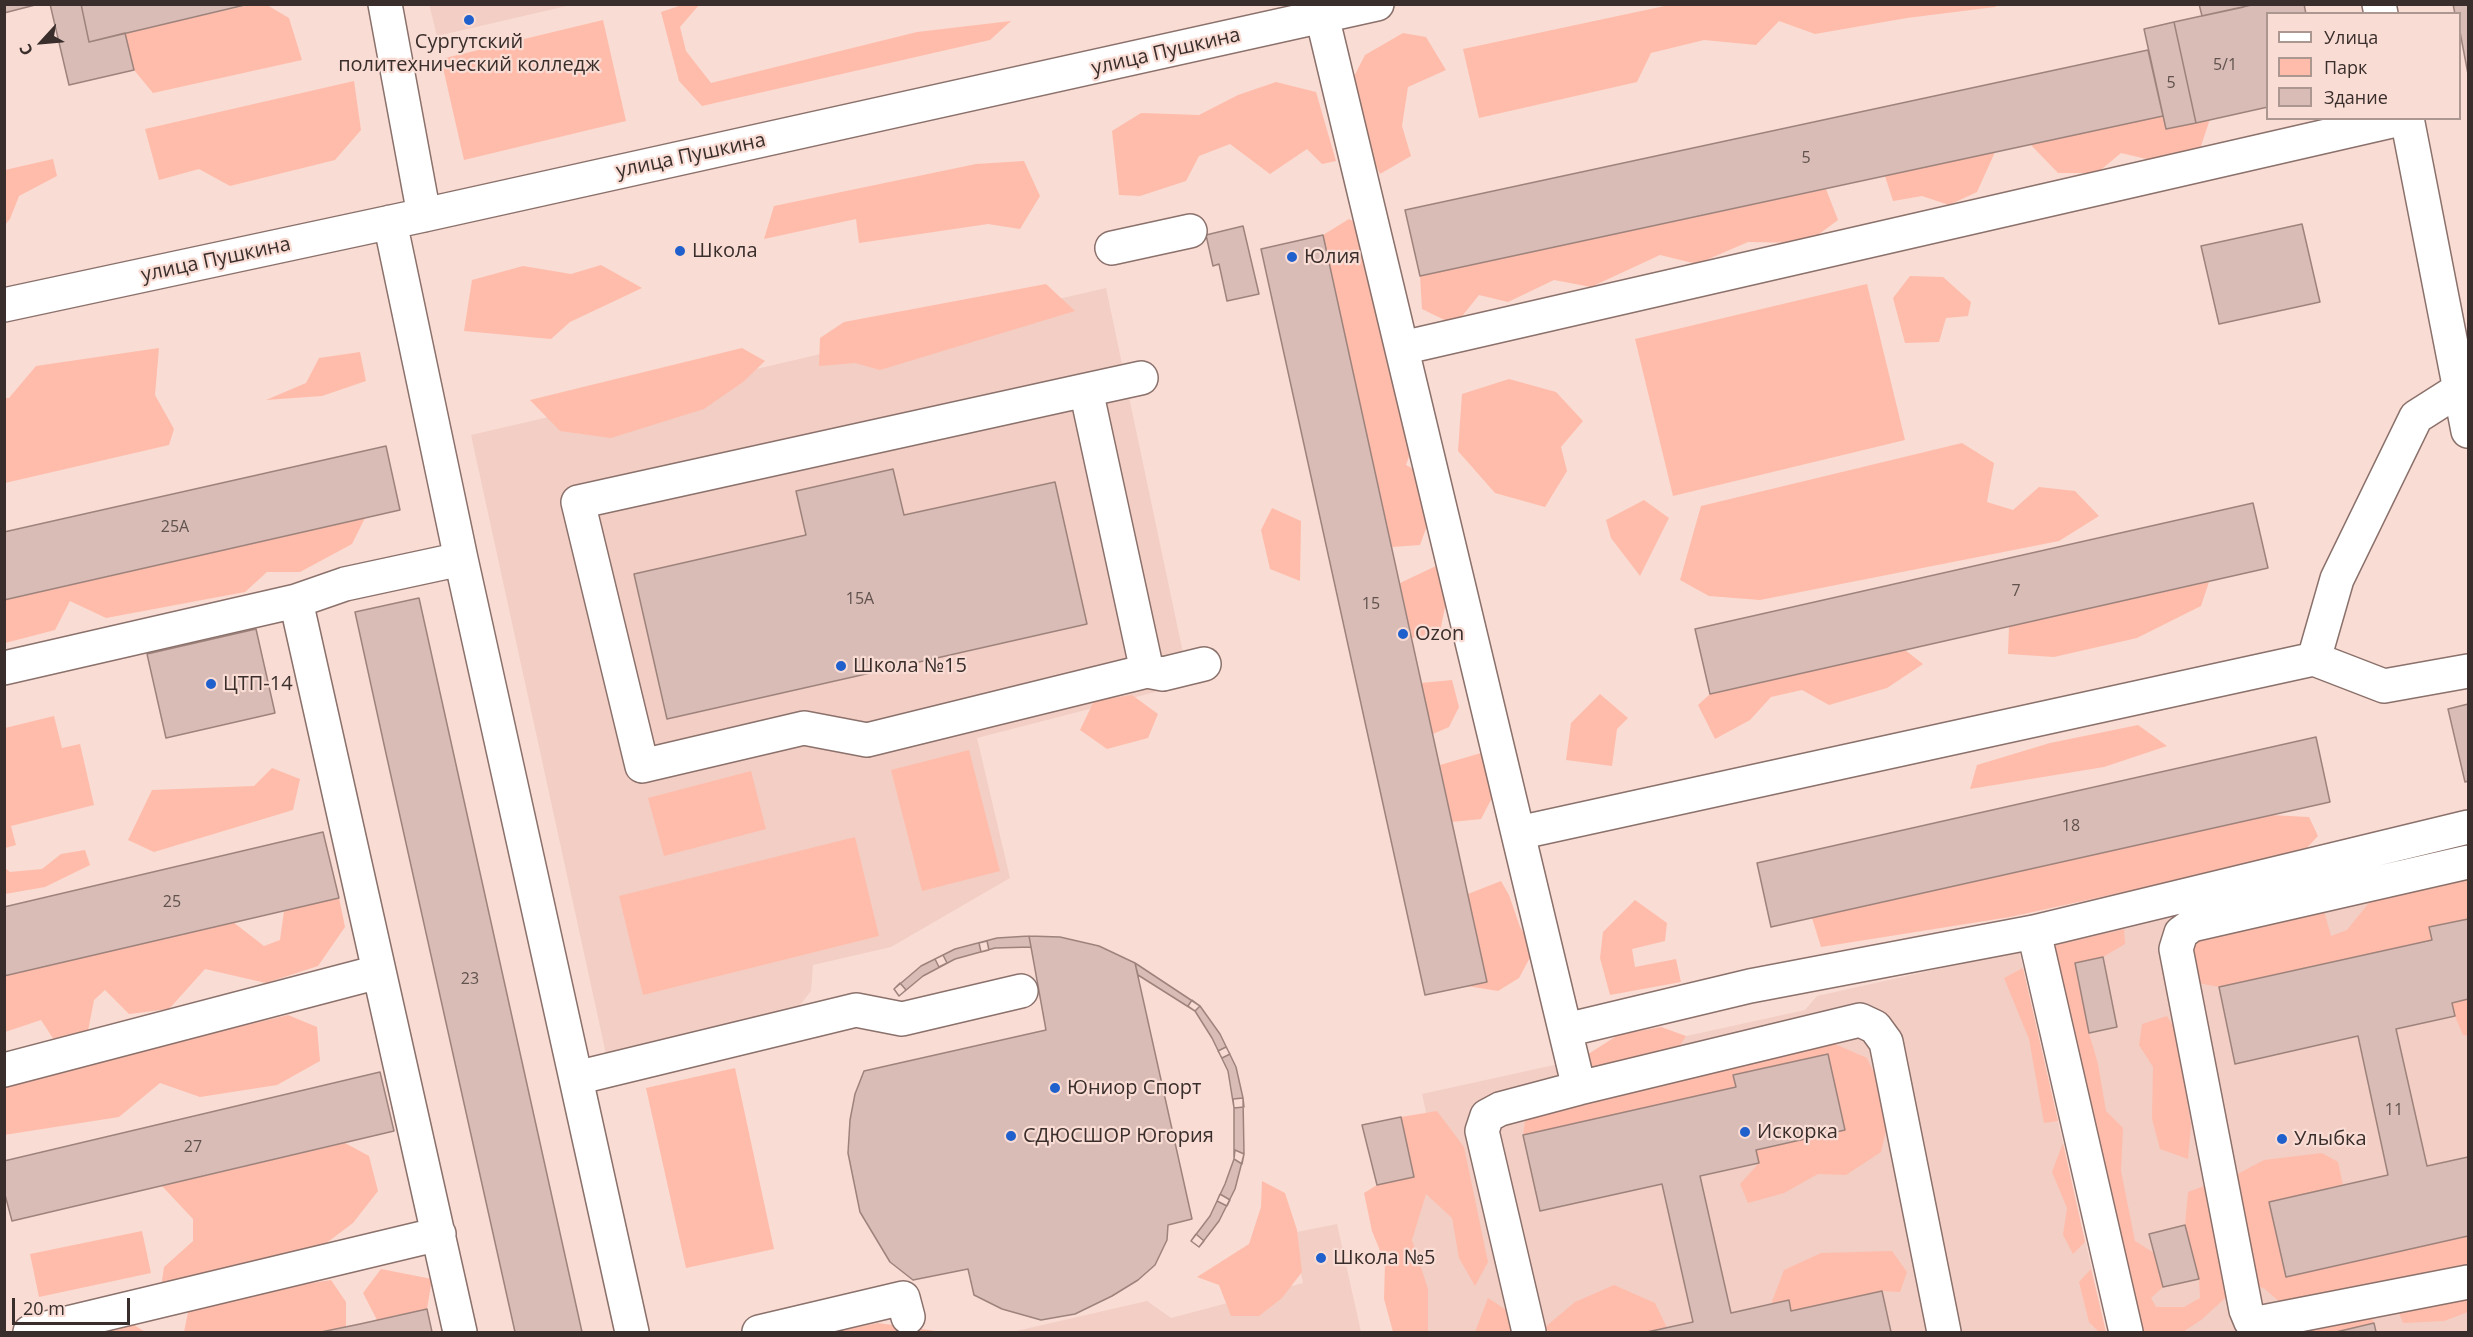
<!DOCTYPE html>
<meta charset="utf-8">
<style>
body{margin:0}
#map{position:relative;width:2473px;height:1337px;overflow:hidden;background:#f9dcd4;font-family:"Open Sans",sans-serif}
canvas{display:block}
.frame{position:absolute;inset:0;border:6px solid #392e2b;pointer-events:none}
.legend{position:absolute;left:2266px;top:12px;width:195px;height:108px;box-sizing:border-box;background:#f9dcd4;border:2px solid #ac9690;margin:0;padding:8px 10px;list-style:none;font-size:18px;color:#392e2b}
.legend li{display:flex;align-items:center;gap:12px;height:30px}
.legend b{width:30px;border:2px solid #ac9690}
.north{position:absolute;left:12px;top:12px;width:60px;height:60px;-webkit-text-stroke:4px #f9dcd4;paint-order:stroke;rotate:244deg;font-size:16px;font-weight:700;line-height:24px;text-align:center;color:#392e2b}
.north::after{content:'';display:block;margin:auto;width:21px;height:27px;background:#392e2b;clip-path:polygon(50% 0,100% 100%,50% 72%,0 100%)}
.scale{position:absolute;left:12px;top:1298px;width:118px;height:27px;box-sizing:border-box;border:3px solid #392e2b;border-top:0;padding-left:8px;font-size:18px;line-height:21px;white-space:nowrap;color:#392e2b;-webkit-text-stroke:4px #f9dcd4;paint-order:stroke}
</style>
<div id="map">
<canvas width="2473" height="1337"></canvas>
<div class="frame"></div>
<ul class="legend">
<li><b style="height:8px;background:#fff"></b>Улица</li>
<li><b style="height:16px;background:#ffbcaa"></b>Парк</li>
<li><b style="height:16px;background:#d8bcb5"></b>Здание</li>
</ul>
<div class="north">С</div>
<div class="scale">20 m</div>
</div>
<script>
const g = document.querySelector('canvas').getContext('2d');
g.lineJoin = 'round';
function paint(path, color) { g.fillStyle = color; g.fill(path, 'evenodd'); }
function strokePath(path, color, width, dash) { g.strokeStyle = color; g.lineWidth = width; g.lineCap = dash ? 'butt' : 'round'; g.setLineDash(dash || []); g.stroke(path); }
function drawText(font, color, halo, rows, align = 'center') {
  g.font = font + ' "Open Sans",sans-serif'; g.lineWidth = 4.5; g.setLineDash([]); g.textBaseline = 'middle'; g.strokeStyle = halo; g.fillStyle = color; for (const [text, x, y, turn = 0] of rows) {
    g.save(); g.translate(x, y); g.rotate((+turn || 0) * Math.PI / 180); g.textAlign = isNaN(turn) ? turn : align; if (halo) g.strokeText(text, 0, 0); g.fillText(text, 0, 0); g.restore();
  }
}
const built = new Path2D(`
 M429,4h142v1l-134,31z
 M1106,288l77,365 -24,5 8,31 -190,49 33,140 -119,69 -78,18 -2,26 -14,18 -191,45 -135,-619z
 M2468,847v485h-327l-89,-386z
 M2019,951l87,381h-697l-32,-147 62,-14 -17,-77 383,-84 12,-14z
 M1337,1224l24,108h-349l135,-31 24,17 132,-35 -11,-50z`);
const green = new Path2D(`
 M1674,4h325v1l-4,2 -88,11 -92,16 -36,-13 -23,24 -52,-5 -53,13 -14,29 -158,36 -16,-69z
 M249,5h18l22,13 13,42 -149,33 -19,-23 -9,-37z
 M682,5h17l-19,22 6,24 25,32 206,-51 94,-11 -21,19 -288,66 -23,-25 -18,-69z
 M603,20l23,101 -162,39 -23,-101z
 M1403,33l23,4 20,33 -38,17 -6,39 9,30 -31,18 -18,-36 -15,-48 18,-35z
 M354,81l7,49 -26,30 -105,26 -31,-17 -40,11 -14,-51z
 M1276,82l40,10 20,69 -14,3 -15,-15 -37,25 -40,-30 -31,12 -13,25 -46,15 -21,-1 -7,-64 29,-18 58,2 39,-20z
 M2163,116l3,13 44,-10 -13,39 -42,3 -34,-8 -24,20h-39l-28,-29z
 M1995,152l-18,40 -28,13 -27,-9 -29,5 -8,-25z
 M53,159l4,17 -38,20 -9,23 -5,6v-55z
 M1024,161l16,35 -20,33 -32,-5 -129,19 -3,-24 -92,20 10,-33 202,-42z
 M1826,189l12,31 -31,23 -59,-1 -51,22 -37,-9 -69,32 -37,-7 -46,22 -29,-7 -24,30 -33,-16 -2,-33z
 M1349,219l21,12 47,202 -11,32 16,9 10,38 -12,33 -28,2 -69,-312z
 M601,265l41,23 -72,34 -19,17 -87,-8 8,-51 51,-14 48,8z
 M1910,276l33,1 28,25 -3,14 -22,2 -7,24 -34,1 -12,-45z
 M1046,284l29,27 -195,59 -25,-7 -36,3 1,-28 24,-16z
 M1867,284l38,156 -232,56 -38,-157z
 M159,348l-4,47 19,34 -5,16 -164,38v-85h4l27,-32z
 M742,348l23,13 -22,21 -39,27 -93,29 -51,-7 -30,-31z
 M360,352l6,29 -44,15 -56,4 40,-17 13,-25z
 M1509,379l47,13 27,29 -22,26 6,24 -22,36 -50,-14 -37,-42 4,-57z
 M1962,443l32,20 -7,39 26,8 26,-23 36,4 24,25 -40,25 -299,59 -51,-4 -29,-16 21,-74z
 M1644,500l25,18 -29,58 -29,-38 -5,-18z
 M1272,508l29,13 -1,60 -30,-12 -9,-39z
 M365,518l-13,26 -52,28h-33l-22,20 -139,26 -36,-17 -15,29 -50,13v-43z
 M1436,566l12,26 -8,40 -28,6 -12,-55z
 M2209,582l-8,24 -64,32 -83,19 -46,-3 1,-28z
 M1905,650l18,14 -36,24 -58,17 -27,-15 -31,7 -21,23 -35,19 -17,-34 12,-11z
 M1452,680l7,27 -10,20 -16,7 -12,-51z
 M1600,694l28,24 -11,11 -5,37 -46,-6 5,-37z
 M1132,695l26,19 -10,24 -41,11 -27,-19 14,-29z
 M54,716l8,32 18,-4 14,61 -83,21 5,19 -11,3v-120z
 M2138,725l29,21 -63,21 -134,22 7,-24 73,-22z
 M969,750l31,121 -78,20 -31,-121z
 M1481,753l11,45 -11,21 -29,3 -12,-57z
 M272,768l28,11 -7,31 -139,42 -26,-12 24,-50 102,-4z
 M751,771l15,58 -102,27 -16,-58z
 M2270,815l39,2 9,19 -16,17 -292,64 -189,30 -9,-29z
 M855,837l24,99 -236,59 -24,-99z
 M85,850l5,15 -45,22 -40,7v-26l5,4 32,-3 19,-15z
 M2468,867v52l-39,8 3,13 -213,47 -21,-4 -14,-19 10,-27 130,-26 7,25 16,-6 21,-26 21,-17z
 M1501,881l8,14 11,32 14,23 -15,28 -21,13 -31,-5 20,-5 -19,-87z
 M339,898l6,29 -27,39 -52,17 -61,-14 -36,40 -40,5 -24,-24 -11,10 -6,31 17,28 183,-44 29,12 3,34 -43,24 -77,12 -40,-14 -41,34 -115,18 1,-49 36,-14 15,-29 -15,-23 -36,12 -1,-56 229,-54 31,24 16,-6 4,-29z
 M1635,900l32,23 -2,18 -33,8 3,18 41,-8 5,23 -71,13 -10,-37 3,-26z
 M2124,929l1,15 -22,13 -28,6 14,70 9,31 8,47 17,17 -2,43 14,70 19,12 9,34 -12,11 5,9h28l16,-9 -1,-19 -14,-54 3,-33 16,-6 15,16 11,-24 34,-18 58,-7 16,9 5,23 -73,17 16,74 182,-40v76l-24,9 -41,2 -4,-10 16,-13 -48,5 7,18 -38,9h-66l21,-20 -26,-23 -21,-8 -43,39 -18,12h-42l-89,-386z
 M2023,968l35,153 -14,2 -15,-84 -25,-61z
 M2468,999v37l-5,-1 -8,-19 -3,-13z
 M2167,1016l15,24 1,36 8,49 -3,34 -28,-10 -8,-30 1,-52 -14,-22 3,-21z
 M1661,1027l25,9 -13,20 148,-18 46,20 24,51 -10,43 -35,23 -28,-1 -34,19 -36,10 -8,-19 19,-21 -3,-13 89,-20 -18,-76 -93,21 2,12 -213,48 4,-28 78,-32 -26,-15 39,-25z
 M735,1068l39,181 -88,19 -40,-180z
 M1437,1111l27,36 24,115 -13,24 -16,-28 -7,-40 -26,-24 -14,46 16,49v43h-35l-9,-33 1,-36 -13,-32 -8,-38 13,-8 37,-9 -13,-59z
 M345,1143l24,13 9,35 -25,32 -32,24 -160,41 3,-21 29,-26v-22l-31,-33z
 M2063,1143l22,99 -12,12 -10,-19 4,-27 -15,-36z
 M1262,1181l23,12 12,37 5,42 -20,26 -23,18h-28l-12,-31 -22,-8 52,-33 12,-37z
 M142,1231l9,42 -112,24 -9,-43z
 M1892,1251l15,21 -7,20 -18,-1 -91,20 -2,-10 -18,3 13,-34 37,-17z
 M381,1269l51,10 -5,30 -50,11 -14,-27z
 M2091,1269l15,63h-7l-10,-10 -10,-40z
 M331,1280l15,22v25l-25,5h-137l5,-25 77,-17z
 M1614,1285l41,18 12,25 -20,4h-104l1,-4 31,-26z
 M1488,1298l29,19 -3,15h-39z
 M122,1317l23,15h-67z
 M878,1323l65,9h-111z`);
const building = new Path2D(`
 M4,4h35l-35,9z
 M50,4h31l8,38 36,-9 9,37 -65,15z
 M81,4h168l-160,38z
 M2199,4h44l1,3 -42,9z
 M2256,4h48l2,10h-38v93l-72,16 -22,-101z
 M2453,4h15v70l-8,-42v-18h-5z
 M2174,22l22,101 -30,6 -22,-100z
 M2148,50l15,66 -743,160 -15,-66z
 M2302,224l18,78 -101,22 -18,-78z
 M1243,226l16,68 -32,7 -8,-37 -6,2 -7,-31z
 M1323,235l164,747 -62,13 -164,-746z
 M386,446l14,64 -396,90v-68z
 M893,469l11,46 151,-33 32,142 -420,95 -33,-145 172,-39 -10,-44z
 M2253,503l15,65 -558,126 -15,-65z
 M419,598l163,734h-67l-130,-583 -30,-137z
 M256,629l19,84 -109,25 -19,-84z
 M2468,704v77l-3,1 -17,-73z
 M2316,737l14,65 -559,125 -14,-64z
 M323,832l16,66 -335,78v-69z
 M2468,919v80l-16,4 3,13 -59,13 31,137 41,-9v79l-182,41 -17,-75 119,-27 -30,-139 -123,28 -16,-77 213,-47 -3,-13z
 M1029,936l31,1 39,9 36,17 57,256 -24,6 -1,15 -12,25 -17,15 -26,16 -37,18 -34,6 -39,-11 -28,-14 -6,-26 -55,11 -23,-18 -30,-50 -12,-59 2,-33 5,-26 9,-23 182,-41z
 M1029,936l2,11 -36,1 -40,11 -32,17 -24,20 -5,-7 27,-23 34,-17 42,-11z
 M987,941l2,9 -8,2 -2,-9z
 M943,955l4,8 -8,4 -4,-8z
 M2103,957l14,70 -28,6 -14,-70z
 M1135,963l65,43 20,28 16,33 7,31 1,56 -9,35 -16,32 -20,26 -8,-6 19,-25 15,-32 9,-25v-51l-6,-37 -16,-33 -17,-27 -57,-36z
 M900,983l6,7 -7,6 -5,-7z
 M1192,1000l8,6 -5,5 -7,-5z
 M1226,1047l4,7 -8,4 -4,-7z
 M1828,1054l17,76 -89,20 3,13 -59,13 31,137 58,-13 2,11 91,-20 9,41h-244l46,-10 -31,-138 -122,27 -17,-76 213,-48 -3,-12z
 M380,1072l14,59 -382,90 -8,-30v-30z
 M1243,1098l1,9 -10,1 -1,-9z
 M1401,1117l13,60 -37,8 -15,-60z
 M1235,1150l9,4 -2,10 -8,-5z
 M1220,1194l10,6 -3,6 -10,-5z
 M2185,1225l14,54 -36,8 -14,-53z
 M1196,1234l8,7 -5,6 -8,-6z
 M427,1309l5,23h-111l39,-8z
 M2374,1323l2,9h-40z`);
const minor = new Path2D(`
 M385,4l39,211
 M2379,4l2,10
 M1322,16l257,1072
 M2407,118l61,313
 M390,222l71,337 171,773
 M1112,248l78,-17
 M4,305l420,-90 953,-211
 M1402,348l1003,-230
 M1086,390l55,-12
 M296,601l164,731
 M2314,659l23,-80 79,-162 44,-28
 M4,668l292,-67 49,-17 116,-25
 M1147,671l-280,69 -63,-12 -162,38 -64,-264 508,-112 61,281 16,3 41,-10
 M1518,833l796,-174 70,27 84,-15
 M2468,862l-276,63 -11,8 -5,16 70,361 5,12h12l205,-40
 M2034,932l92,400
 M1566,1030l184,-44 284,-54 434,-105
 M4,1070l374,-98
 M576,1078l280,-68 46,9 119,-28
 M30,1332l409,-98
 M759,1332l144,-34 5,19
 M1529,1332l-47,-201 5,-15 13,-7 79,-21 281,-68 15,7 11,15 58,290`);
const markers = [
 [469,20,6,"#1f60cc"],
 [680,251,6,"#1f60cc"],
 [1292,257,6,"#1f60cc"],
 [1403,634,6,"#1f60cc"],
 [841,666,6,"#1f60cc"],
 [211,684,6,"#1f60cc"],
 [1055,1088,6,"#1f60cc"],
 [1745,1132,6,"#1f60cc"],
 [1011,1136,6,"#1f60cc"],
 [2282,1139,6,"#1f60cc"],
 [1321,1258,6,"#1f60cc"]
];
const numberNames = [
 ["5/1",2225,65],
 ["5",2171,83],
 ["5",1806,158],
 ["25А",175,527],
 ["7",2016,591],
 ["15А",860,599],
 ["15",1371,604],
 ["18",2071,826],
 ["25",172,902],
 ["23",470,979],
 ["11",2394,1110],
 ["27",193,1147]
];
const poiNames = [
 ["Сургутский",469,42,"center"],
 ["политехнический колледж",469,65,"center"],
 ["Школа",692,251],
 ["Юлия",1304,257],
 ["Ozon",1415,634],
 ["Школа №15",853,666],
 ["ЦТП-14",223,684],
 ["Юниор Спорт",1067,1088],
 ["Искорка",1757,1132],
 ["СДЮСШОР Югория",1023,1136],
 ["Улыбка",2294,1139],
 ["Школа №5",1333,1258]
];
const streetNames = [
 ["улица Пушкина",1166,52,-13],
 ["улица Пушкина",691,156,-12],
 ["улица Пушкина",216,260,-12]
];
paint(built, '#f3cec5');
paint(green, '#ffbcaa');
paint(building, '#d8bcb5');
strokePath(building, '#9e837d', 1.5);
strokePath(minor, '#8b716b', 36);
strokePath(minor, '#fff', 33);
for (const [x, y, r, color] of markers) { const dot = new Path2D(); dot.arc(x, y, r, 0, 2 * Math.PI); g.fillStyle = color; g.fill(dot); strokePath(dot, '#f9dcd4', 2); }
drawText('16px', '#61524e', null, numberNames);
drawText('20px', '#392e2b', '#f9dcd4', poiNames, 'left');
drawText('20px', '#392e2b', '#f9dcd4', streetNames);
</script>
